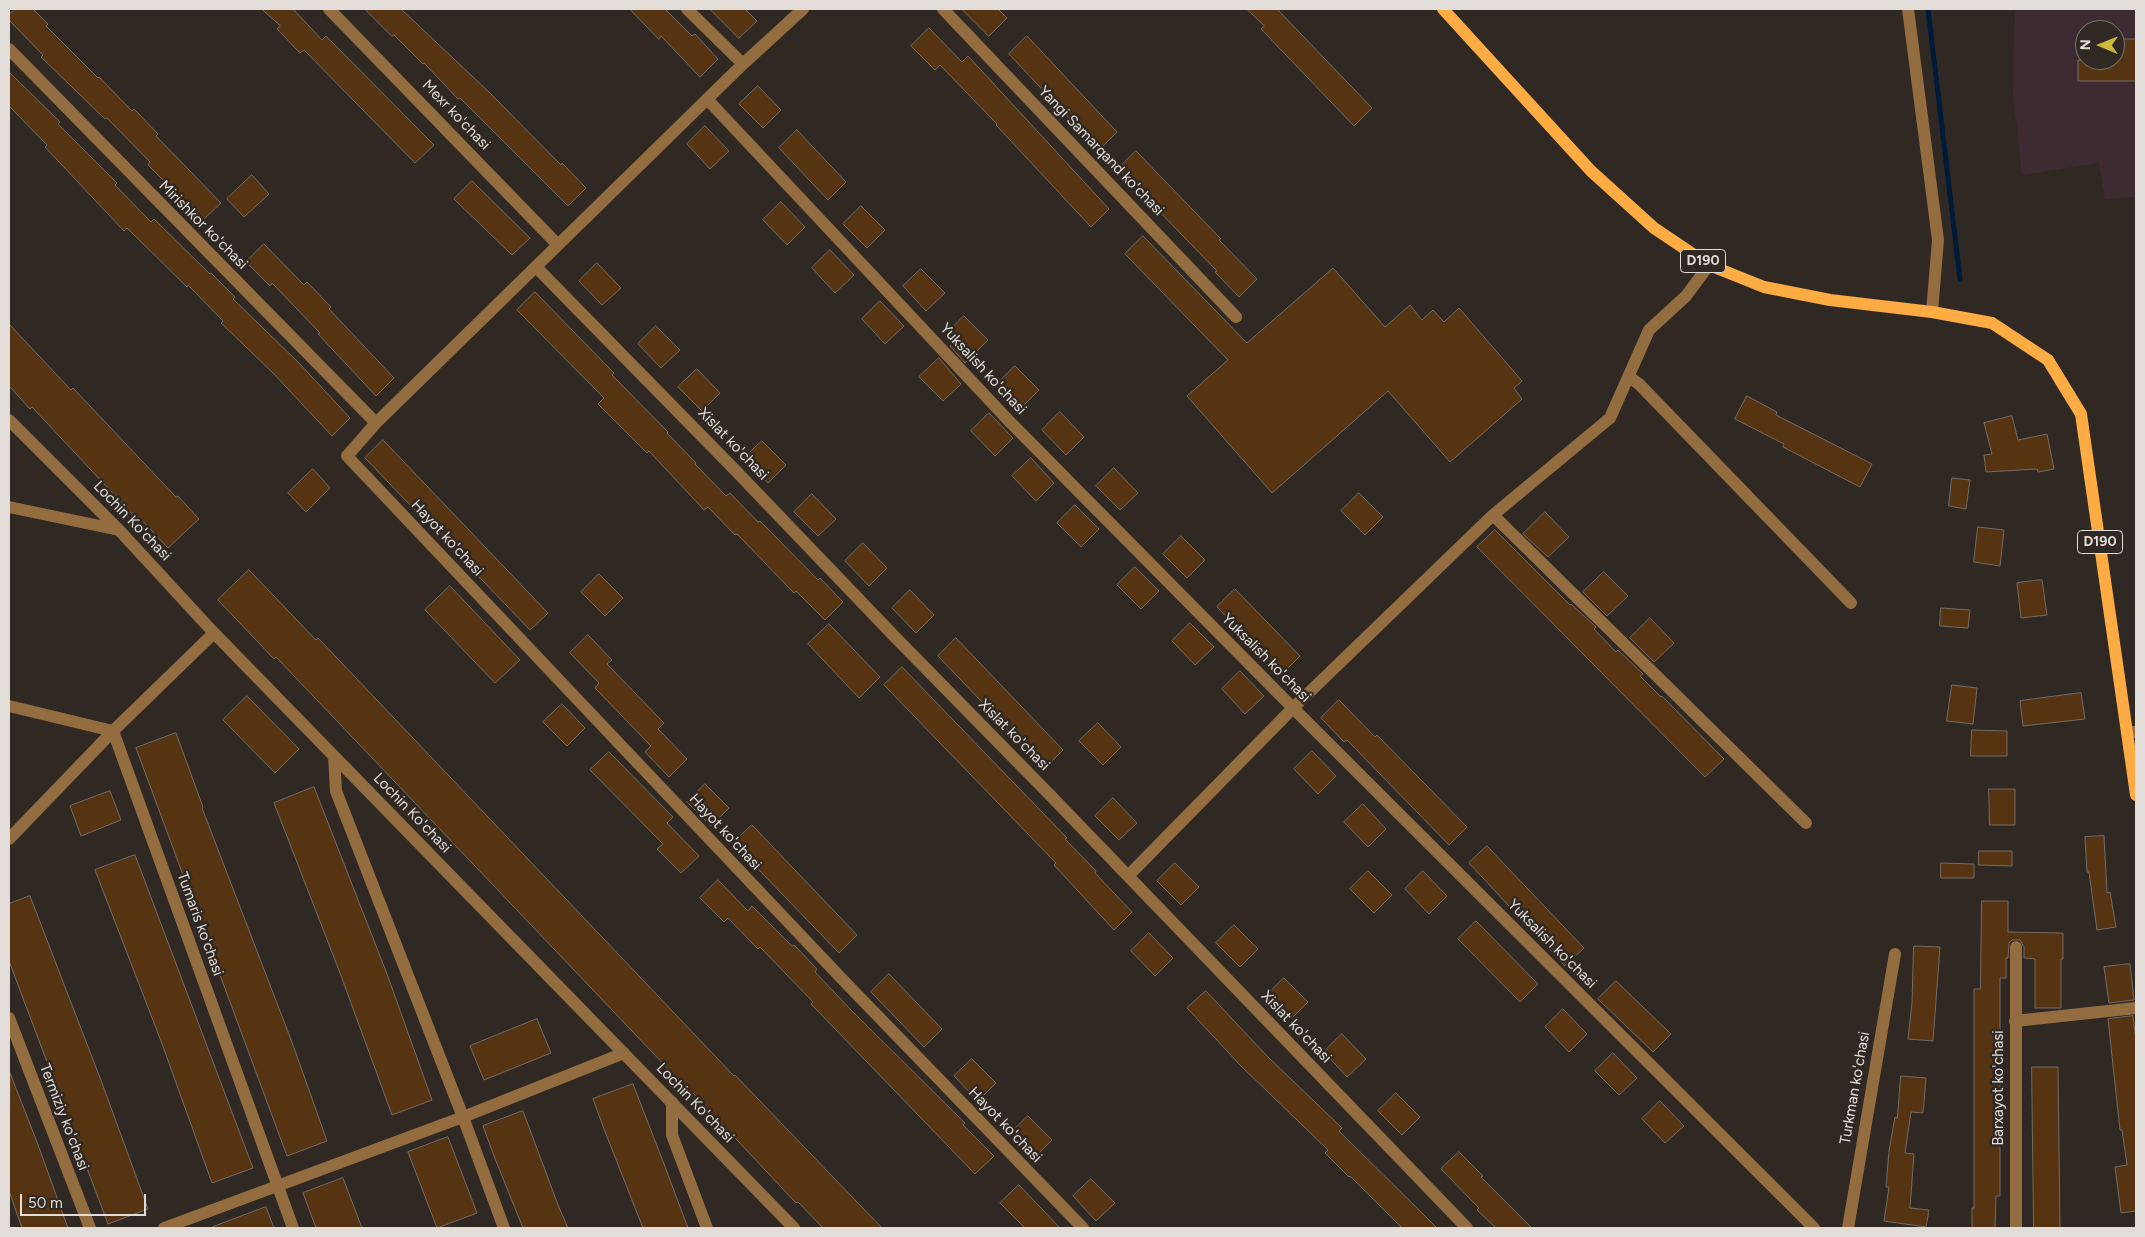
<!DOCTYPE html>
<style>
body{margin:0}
#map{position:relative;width:2145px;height:1237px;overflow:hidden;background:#302923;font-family:Figtree,sans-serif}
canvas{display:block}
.frame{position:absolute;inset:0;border:10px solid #e2ddd9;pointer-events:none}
.north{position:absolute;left:2075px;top:20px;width:50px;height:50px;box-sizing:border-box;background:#302923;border:1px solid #77716c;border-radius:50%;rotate:271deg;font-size:14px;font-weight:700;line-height:20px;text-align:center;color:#e2ddd9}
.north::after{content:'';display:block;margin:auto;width:18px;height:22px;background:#ccb939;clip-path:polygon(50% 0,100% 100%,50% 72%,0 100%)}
.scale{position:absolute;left:20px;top:1194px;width:126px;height:22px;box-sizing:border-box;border:2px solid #e2ddd9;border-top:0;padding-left:6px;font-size:15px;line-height:18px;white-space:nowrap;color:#e2ddd9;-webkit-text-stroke:4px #302923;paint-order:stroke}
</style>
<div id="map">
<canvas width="2145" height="1237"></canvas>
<div class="frame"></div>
<div class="north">N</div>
<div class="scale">50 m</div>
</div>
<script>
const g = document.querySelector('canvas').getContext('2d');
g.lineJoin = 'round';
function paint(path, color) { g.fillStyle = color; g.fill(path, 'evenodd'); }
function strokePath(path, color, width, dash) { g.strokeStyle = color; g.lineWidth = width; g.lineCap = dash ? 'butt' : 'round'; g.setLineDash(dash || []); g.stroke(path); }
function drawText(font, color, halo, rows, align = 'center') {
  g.font = font + ' Figtree,sans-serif'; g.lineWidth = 5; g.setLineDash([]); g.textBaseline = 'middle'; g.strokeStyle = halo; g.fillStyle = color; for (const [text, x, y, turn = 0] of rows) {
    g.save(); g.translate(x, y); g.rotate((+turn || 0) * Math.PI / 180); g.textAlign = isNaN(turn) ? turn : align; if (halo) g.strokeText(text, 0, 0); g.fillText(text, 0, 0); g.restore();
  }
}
const industrial = new Path2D(`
 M2015,9h121v188l-31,2 -6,-36 -77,12 -9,-82zM2085,30h30v30h-30z`);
const stream = new Path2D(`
 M1928,9l32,270`);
const building = new Path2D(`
 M15,9h18l15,15 -2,2 52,52 1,-1 33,34 2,-2 24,25 -2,2 65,67 -18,17 -55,-55 2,-3 -43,-44 -2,1 -64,-62 2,-2 -34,-35v-5z
 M262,9h31l29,31 4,-4 108,109 -19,18 -111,-113 -4,3 -23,-24 3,-3z
 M365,9h36l89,84 71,72 1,-2 24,25 -18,18 -108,-108 -2,1 -34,-36 -1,1 -29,-29 -2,1z
 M630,9h35l27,27 3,-2 23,25 -18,18 -39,-41 -2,3z
 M710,9h35l12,12 -18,17z
 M962,9h36l9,9 -18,18z
 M1247,9h30l95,99 -18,18 -93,-97 3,-3z
 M929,28l33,34 6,-6 141,153 -18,18 -95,-102 1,-1 -57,-59 -5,5 -24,-24z
 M1027,36l90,96 -18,18 -90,-96z
 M2115,39h21v42h-58v-21h37z
 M9,72l51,50 -2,2 59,59 -2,2 36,37 3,-3 56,55 1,-1 24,24 -2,2 65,63 52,56 -18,18 -59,-63 -52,-50 2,-2 -35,-36 -1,2 -60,-59 -3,3 -79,-84 2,-2 -38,-39z
 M758,86l23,24 -18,18 -24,-24z
 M705,126l24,25 -19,18 -23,-25z
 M797,130l49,52 -18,18 -49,-52z
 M1136,151l85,88 -2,1 38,39 -18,18 -24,-25 2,-1 -99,-102z
 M252,175l17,19 -25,23 -17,-18z
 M472,181l58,57 -18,17 -58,-56z
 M781,202l24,25 -18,18 -24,-25z
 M861,206l24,24 -18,18 -24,-24z
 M1143,236l104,107 86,-75 52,59 25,-22 12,15 11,-10 11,12 15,-14 63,73 -8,7 8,11 -72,63 -62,-71 -116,102 -85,-97 41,-36 -103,-106z
 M264,244l40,41 3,-3 24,25 -2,2 65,69 -18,18 -58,-62 2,-1 -48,-50 -2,3 -24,-24z
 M830,250l24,25 -19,18 -23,-25z
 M597,263l24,25 -19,17 -23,-24z
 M921,269l24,24 -19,18 -23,-25z
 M535,292l79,81 -2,2 56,57 -1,1 29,30 -1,1 31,32 4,-3 28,29 2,-1 58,59 2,-2 23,24 -18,18 -29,-29 -2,2 -57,-59 -2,1 -27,-28 -4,3 -55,-59 -2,2 -49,-49 6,-6 -87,-88z
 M880,301l24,25 -19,18 -23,-25z
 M964,316l24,24 -23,23 -15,-17 4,-4 -8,-8z
 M9,324l62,66 2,-2 103,109 2,-1 21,23 -31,29 -32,-34 -2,2 -102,-109 -2,2 -21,-23z
 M656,326l24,24 -19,18 -23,-24z
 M939,358l22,26 -18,17 -24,-24z
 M1015,366l24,24 -18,18 -24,-24z
 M697,369l23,24 -18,18 -24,-24z
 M1747,396l30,16 -1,3 96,49 -12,23 -77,-40 1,-3 -49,-25z
 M1060,412l24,25 -18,18 -24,-25z
 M989,413l24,25 -18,18 -24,-25z
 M2012,416l6,24 29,-6 7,35 -16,3 -1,-3 -51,3 -2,-17 8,-1 -8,-31z
 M383,440l165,173 -18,17 -165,-172z
 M762,441l24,24 -18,18 -24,-25z
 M1031,458l23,25 -18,18 -24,-25z
 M1114,468l24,25 -18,17 -24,-24z
 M313,469l17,19 -24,24 -18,-19z
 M1952,478l18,2 -4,29 -17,-3z
 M1359,493l24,24 -18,18 -24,-24z
 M812,494l24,25 -18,17 -24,-24z
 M1075,505l24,24 -18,18 -24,-24z
 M1545,512l24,25 -21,20 -25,-23z
 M1978,527l26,3 -4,36 -26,-4z
 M1495,530l75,75 1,-1 25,23 -2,2 22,23 2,-2 25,24 -3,2 21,21 1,-1 62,63 -19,18 -228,-230z
 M1181,536l24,24 -18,18 -24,-24z
 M863,543l24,25 -18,18 -24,-25z
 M1135,567l24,24 -18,18 -24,-24z
 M249,570l67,70 2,-2 416,438 1,-1 147,153h-59l-25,-26 -2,1 -103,-110 -1,1 -416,-437 -2,2 -56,-59z
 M1604,572l24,24 -21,20 -24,-24z
 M599,574l24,24 -18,18 -24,-24z
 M2042,580l5,35 -26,3 -4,-35z
 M450,586l70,74 -25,23 -70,-73z
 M1235,589l65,67 -18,18 -65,-67z
 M910,590l24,25 -18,18 -24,-25z
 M1941,608l29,2 -2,18 -28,-2z
 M1650,618l24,25 -20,19 -24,-24z
 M1190,623l24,24 -19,18 -23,-24z
 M829,624l51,53 -21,21 -51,-54z
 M588,635l24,25 -5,4 57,59 -6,6 29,30 -18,18 -24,-25 6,-6 -56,-58 4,-5 -29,-30z
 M956,638l107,112 -18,18 -107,-112z
 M902,667l165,171 -2,1 31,32 -1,2 37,39 -18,18 -60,-65 2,-2 -172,-178z
 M1240,671l24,25 -19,18 -23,-25z
 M1952,685l25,3 -4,36 -26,-3z
 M2081,693l4,26 -62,7 -3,-25z
 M247,696l52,53 -24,24 -52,-53z
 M1339,700l36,37 2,-2 90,92 -18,18 -102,-105 -3,2 -23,-24z
 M562,704l23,24 -18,18 -24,-24z
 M1098,723l23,24 -18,18 -24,-24z
 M1972,730l35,1v25h-36z
 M176,733l27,74 -1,1 91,237 34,96 -40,15 -151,-408z
 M1312,751l24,25 -18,18 -24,-25z
 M609,752l64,65 -6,6 32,33 -18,17 -24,-24 6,-5 -73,-74z
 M705,784l24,24 -18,18 -24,-24z
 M314,787l73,187 45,126 -40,15 -52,-142 -66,-170z
 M1989,789h26v36h-25z
 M110,791l11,29 -40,16 -11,-30z
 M1113,798l24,25 -18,17 -24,-24z
 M1363,804l23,25 -18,18 -24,-25z
 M752,825l105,110 -18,18 -106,-110z
 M2104,836l3,57 3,-1 6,35 -19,3 -8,-58h-2l-2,-35z
 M1487,846l97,102 -19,18 -96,-103z
 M1979,851h33v15l-33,-1z
 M135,855l118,313 -41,15 -51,-142 -66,-171z
 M1175,863l24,24 -18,18 -24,-24z
 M1941,863l33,1v14h-33z
 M1368,871l24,24 -18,18 -24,-24z
 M1423,871l24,25 -18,18 -24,-25z
 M718,880l30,31 4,-5 40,40 2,-1 23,24 -2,3 37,39 113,112 -2,2 31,31 -19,18 -164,-170 2,-2 -53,-55 -2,2 -30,-31 -4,4 -24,-24z
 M30,896l72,187 46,126 -40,15 -99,-263v-57z
 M1982,901h26v31l55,1v26h-2v49h-26v-49l-11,-1v-11l-4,-7h-8l-3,3 -1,15h-2v20h-6v218h-4l-1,32h-23v-20h2v-219h6z
 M1476,921l62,63 -18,18 -62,-63z
 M1234,925l24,24 -18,18 -24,-24z
 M1149,933l24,25 -18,18 -24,-25z
 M1914,946l26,1 -7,94 -25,-2 4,-36z
 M2130,964l4,36 -25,3 -5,-36z
 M889,974l53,55 -18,18 -53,-55z
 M1284,978l24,24 -18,18 -24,-24z
 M1616,981l55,53 -18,18 -55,-53z
 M1206,991l61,65 75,72 -3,3 98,97h-35l-52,-52 -1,1 -24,-24 3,-3 -88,-85 -53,-57z
 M1563,1009l24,25 -18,18 -24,-25z
 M2133,1016l3,25v170l-15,2 -6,-46 12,-2 -5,-35h-2l-12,-111z
 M537,1019l14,34 -67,27 -14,-34z
 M1342,1034l24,25 -19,18 -23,-25z
 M1613,1053l24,25 -18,17 -24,-24z
 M972,1059l24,24 -18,18 -24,-25z
 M2032,1067h26l2,161h-26z
 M10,1073l27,69 31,86h-46l-13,-37z
 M1901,1076l25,2 -3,35 -12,-1 -6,41 9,1 -4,54 19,2 -3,17 -42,-6 5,-34h-3l3,-36 6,-34 2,1z
 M633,1084l31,80 24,64h-45l-39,-99 -11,-30z
 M1396,1093l24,24 -18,18 -24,-24z
 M1660,1101l24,25 -19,17 -23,-24z
 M523,1111l35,94 10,23h-45l-29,-72 -11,-30z
 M1028,1116l24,24 -18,18 -24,-24z
 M448,1137l29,76 -40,15 -29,-76z
 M1459,1152l24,24 -2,1 51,51h-36l-19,-18 2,-2 -38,-39z
 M343,1178l19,50h-46l-13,-35z
 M1091,1179l24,24 -19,18 -23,-25z
 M1019,1185l41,43h-35l-25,-25z
 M266,1207l8,21h-61v-1z`);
const minor = new Path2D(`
 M329,9l229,236
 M687,9l56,55
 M803,9l-60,55 -367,359 -29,33 496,524 240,248
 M943,9l293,308
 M1908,9l30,231 -6,72
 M9,49l367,374
 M707,99l302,322 284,287 521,520
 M536,267l200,204 159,166 155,158 417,433
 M1629,377l10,7 212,219
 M9,420l110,110 95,103 580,595
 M9,507l110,23
 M1493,515l313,308
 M9,706l104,25 180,497
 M2128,732h8
 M334,756l2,35 127,326 41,111
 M9,839l104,-108 101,-98
 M1128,876l165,-168 200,-193 117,-97 39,-88 37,-34 23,-31
 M2016,947v281
 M9,1018l81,210
 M2015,1021l121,-13
 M672,1102v33l35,93
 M164,1228l299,-111 161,-64
 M1848,1228l47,-274`);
const major = new Path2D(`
 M1443,9l148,162 63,57 55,37 55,22 66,13 102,12 60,11 56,37 33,54 55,381`);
const shields = [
 [1703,261,45],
 [2100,542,45]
];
const shieldNames = [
 ["D190",1703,261],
 ["D190",2100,542]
];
const streetNames = [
 ["Mexr ko'chasi",456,115,46],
 ["Yangi Samarqand ko'chasi",1101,151,46],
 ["Mirishkor ko'chasi",203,225,45],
 ["Yuksalish ko'chasi",983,369,47],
 ["Xislat ko'chasi",733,444,46],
 ["Lochin Ko'chasi",132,521,46],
 ["Hayot ko'chasi",447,538,47],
 ["Yuksalish ko'chasi",1266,658,45],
 ["Xislat ko'chasi",1014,735,45],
 ["Lochin Ko'chasi",412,813,46],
 ["Hayot ko'chasi",725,832,47],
 ["Tumaris ko'chasi",200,924,70],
 ["Yuksalish ko'chasi",1552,944,45],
 ["Xislat ko'chasi",1296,1027,46],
 ["Turkman ko'chasi",1855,1088,-80],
 ["Barxayot ko'chasi",1999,1088,-90],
 ["Lochin Ko'chasi",695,1103,46],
 ["Termiziy ko'chasi",64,1117,69],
 ["Hayot ko'chasi",1005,1125,46]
];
paint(industrial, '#3e2b32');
strokePath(stream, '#001b3a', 5);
paint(building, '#573411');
strokePath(building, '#736b64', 1);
strokePath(minor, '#936c3f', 12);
strokePath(major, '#fdab43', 12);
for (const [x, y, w] of shields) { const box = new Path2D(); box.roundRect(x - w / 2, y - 11.5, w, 23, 4); g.fillStyle = '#302923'; g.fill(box); strokePath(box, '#e2ddd9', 1); }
drawText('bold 14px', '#e2ddd9', null, shieldNames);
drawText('15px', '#e2ddd9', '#302923', streetNames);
</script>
